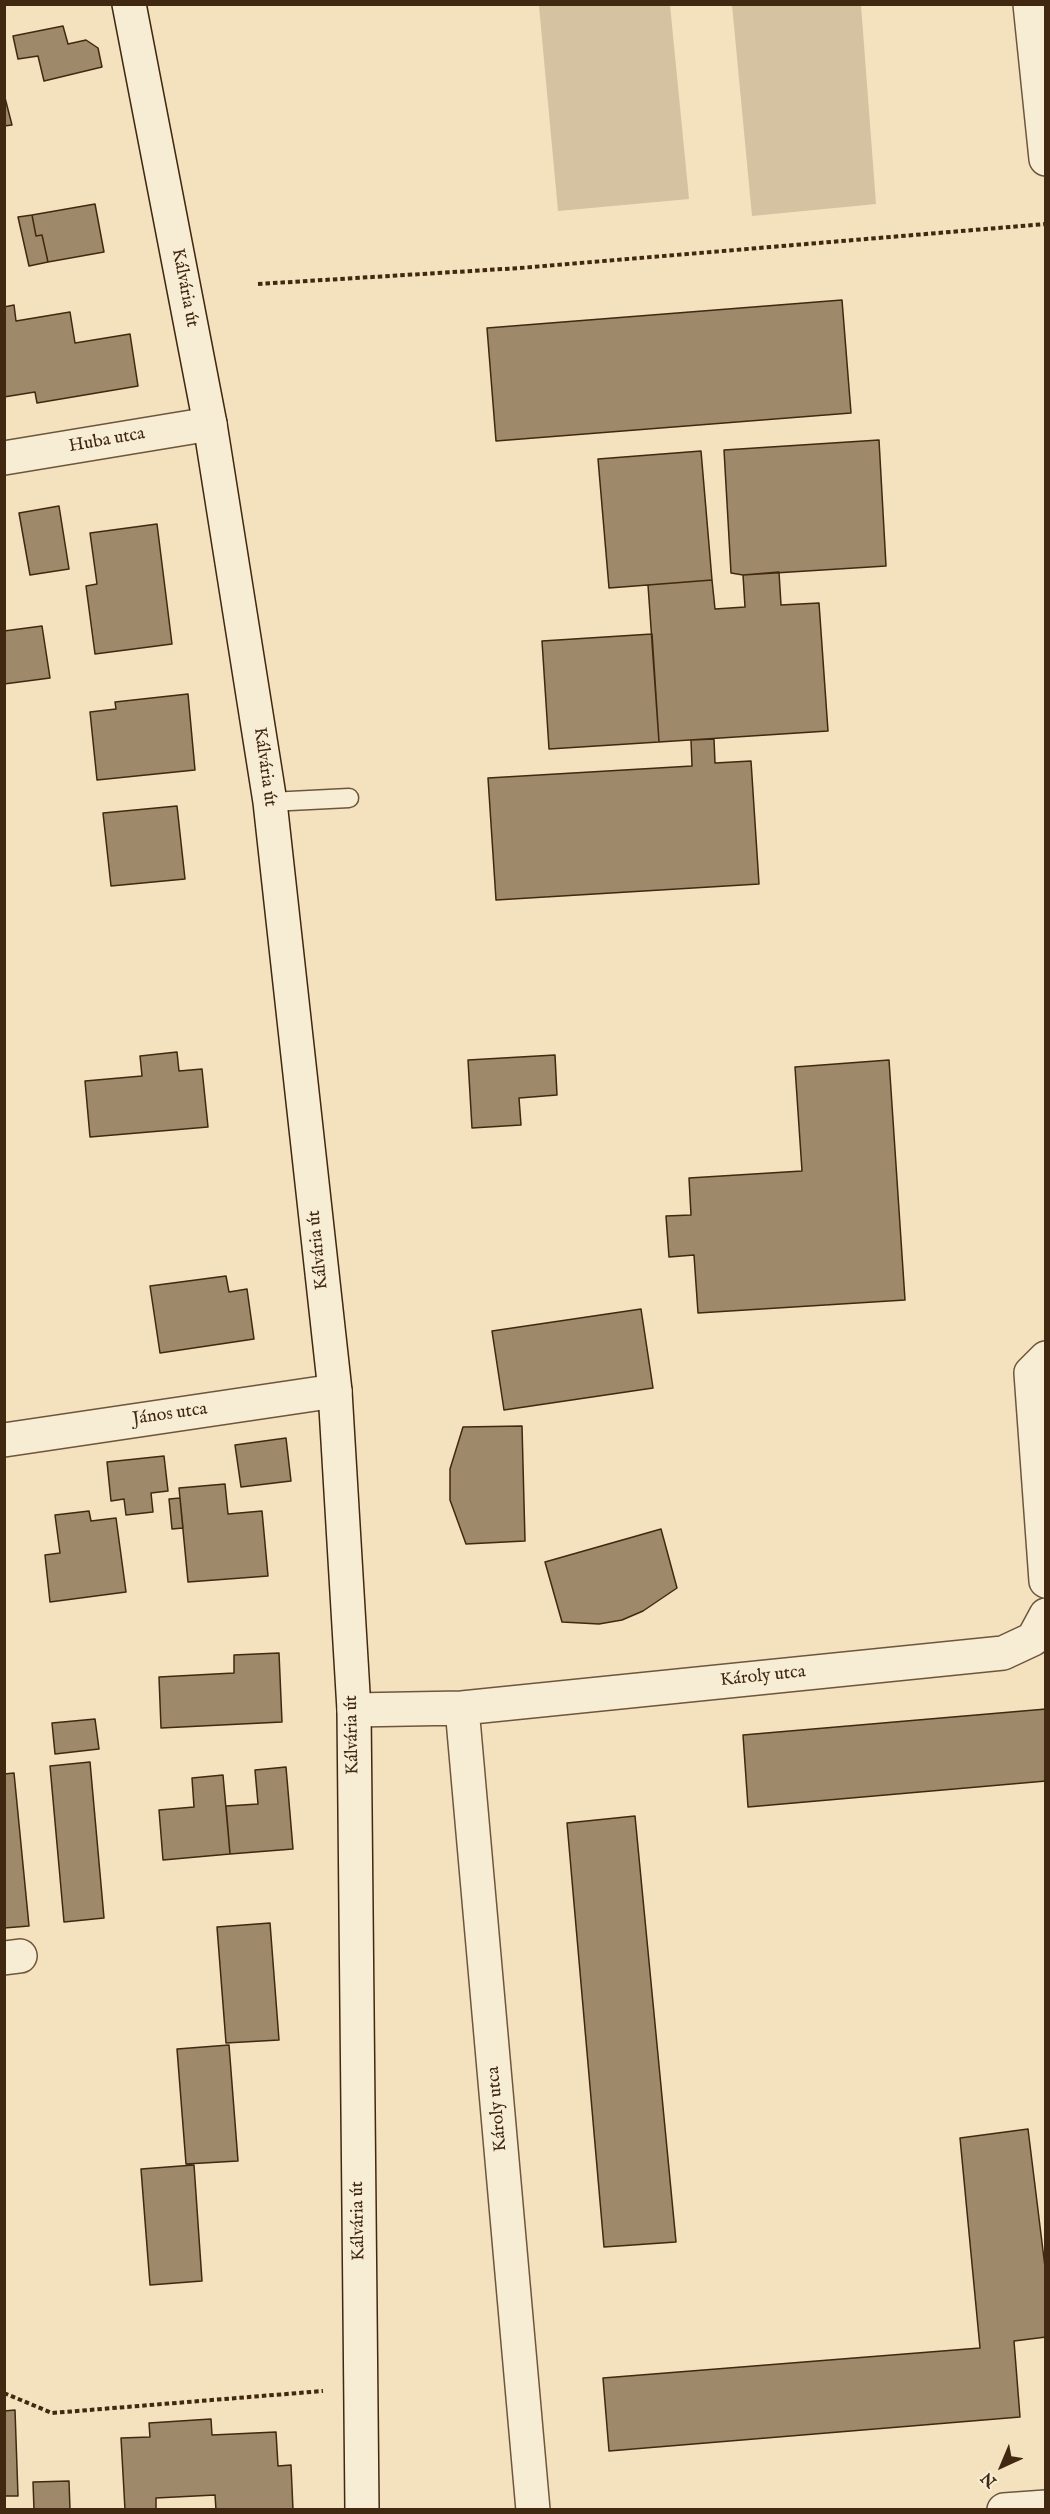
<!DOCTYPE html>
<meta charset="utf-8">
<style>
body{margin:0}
#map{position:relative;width:1050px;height:2514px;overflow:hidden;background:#f3e2bd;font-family:"IM FELL English",serif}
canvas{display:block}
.frame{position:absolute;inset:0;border:6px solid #412811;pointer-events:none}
.north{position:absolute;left:972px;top:2436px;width:60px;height:60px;-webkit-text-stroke:4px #f7ecd4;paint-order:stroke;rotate:224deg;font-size:16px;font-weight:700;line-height:24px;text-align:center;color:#412811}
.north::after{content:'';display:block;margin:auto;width:21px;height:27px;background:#412811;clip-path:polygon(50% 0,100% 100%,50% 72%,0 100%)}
</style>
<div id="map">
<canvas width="1050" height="2514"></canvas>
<div class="frame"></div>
<div class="north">N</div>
</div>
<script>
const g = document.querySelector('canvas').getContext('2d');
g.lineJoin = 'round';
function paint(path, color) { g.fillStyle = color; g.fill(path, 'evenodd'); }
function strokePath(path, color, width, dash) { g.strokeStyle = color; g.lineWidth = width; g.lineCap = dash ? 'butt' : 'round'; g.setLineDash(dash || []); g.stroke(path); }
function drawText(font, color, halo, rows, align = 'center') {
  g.font = font + ' "IM FELL English",serif'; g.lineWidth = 6; g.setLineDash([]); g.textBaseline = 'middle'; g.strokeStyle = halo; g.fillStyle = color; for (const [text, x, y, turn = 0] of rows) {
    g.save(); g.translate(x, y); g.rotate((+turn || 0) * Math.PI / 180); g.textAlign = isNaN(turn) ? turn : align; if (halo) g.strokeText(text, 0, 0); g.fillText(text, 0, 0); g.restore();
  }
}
const green = new Path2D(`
 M557,4l113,1 19,194 -131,12 -19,-205z
 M732,5h129l15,199 -124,12z`);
const building = new Path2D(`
 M63,26l5,18 18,-4 12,8 4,19 -58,14 -6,-25 -20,3 -5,-23z
 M4,94l8,31 -8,1z
 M95,204l9,48 -56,10 -6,-27 -6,1 -4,-21z
 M32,215l4,21 6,-1 6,27 -19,4 -11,-49z
 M842,300l9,113 -355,28 -9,-113z
 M14,305l2,16 54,-9 5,31 55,-9 8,52 -101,17 -2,-11 -31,5v-90z
 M879,440l7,126 -143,9 -12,-2 -7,-123z
 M701,451l11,129 -103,8 -11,-129z
 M59,506l10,63 -39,6 -11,-62z
 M157,524l15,120 -77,10 -9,-68 11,-2 -7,-51z
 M779,572l2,33 38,-2 9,128 -169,11 -11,-157 64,-5 3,29 30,-2 -2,-32z
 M42,626l8,52 -46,6v-53z
 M652,634l7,108 -110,7 -7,-108z
 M188,694l7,76 -98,10 -7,-68 26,-3 -1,-7z
 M714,739l1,24 36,-2 8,123 -263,16 -8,-122 204,-12 -1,-26z
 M177,806l8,73 -74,7 -8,-73z
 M177,1052l2,19 23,-2 6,58 -118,10 -5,-56 57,-5 -2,-20z
 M555,1055l2,40 -38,3 2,27 -49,3 -4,-68z
 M889,1060l16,240 -207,13 -4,-58 -25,2 -3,-41 25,-1 -2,-37 113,-7 -7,-104z
 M226,1276l3,16 18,-3 7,50 -94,14 -10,-67z
 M641,1309l12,79 -149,22 -12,-79z
 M522,1426l3,115 -59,3 -16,-44v-31l13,-42z
 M286,1438l5,43 -50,6 -6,-42z
 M164,1456l4,35 -17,2 2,19 -27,3 -2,-16 -13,2 -4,-39z
 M225,1484l3,30 34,-3 6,65 -80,6 -9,-94z
 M180,1498l3,30 -11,1 -3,-30z
 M89,1511l2,10 25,-3 10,74 -76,10 -5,-47 15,-2 -5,-38z
 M661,1529l16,59 -34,23 -21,9 -23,4 -37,-2 -17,-60z
 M279,1653l3,69 -121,6 -2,-51 75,-4v-18z
 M1046,1709v72l-298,26 -5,-72z
 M95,1719l4,30 -44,5 -3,-31z
 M90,1762l14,156 -40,4 -14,-156z
 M286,1767l7,82 -63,5 -4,-48 32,-2 -3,-34z
 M14,1773l15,153 -25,2v-154z
 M223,1775l7,79 -67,6 -4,-50 35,-3 -2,-29z
 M635,1816l41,426 -72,5 -37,-424z
 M270,1923l9,117 -53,3 -9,-116z
 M229,2045l9,116 -52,3 -9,-115z
 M1028,2129l18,146v62l-32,4 6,76 -411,34 -6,-73 377,-30 -20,-210z
 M194,2165l8,116 -52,4 -9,-116z
 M15,2410l3,86h-14v-85z
 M211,2419l1,16 64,-3 2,34 13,-1 2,45h-77l-1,-15 -59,3v12h-31l-4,-72 29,-1 -1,-14z
 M69,2481l1,29h-36l-1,-28z`);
const path = new Path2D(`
 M258,284l262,-16 526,-44
 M4,2393l48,20 271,-22`);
const lane = new Path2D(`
 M270,802l79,-4`);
const street = new Path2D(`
 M1030,4l16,155
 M4,458l206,-34
 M1046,1358l-15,15 15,208
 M4,1440l331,-49
 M462,1708l71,802
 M354,1710l108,-2 541,-55 30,-14 13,-24
 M4,1958l16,-2
 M1004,2510l42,-3`);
const secondary = new Path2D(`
 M129,4l81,420 60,378 65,589 19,319 8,800`);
const streetNames = [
 ["Kálvária út",184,288,79],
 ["Huba utca",107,441,-10],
 ["Kálvária út",264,767,82],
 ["Kálvária út",319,1250,-96],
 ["János utca",170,1415,-8],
 ["Károly utca",763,1677,-6],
 ["Kálvária út",353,1735,-91],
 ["Károly utca",498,2109,-95],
 ["Kálvária út",359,2221,-91]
];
paint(green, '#d5c2a0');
paint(building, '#9e896a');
strokePath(building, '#412811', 1.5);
strokePath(lane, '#6e563c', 21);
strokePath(street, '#6e563c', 36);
strokePath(secondary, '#412811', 36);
strokePath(path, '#412811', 4, [4.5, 3]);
strokePath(lane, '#f7ecd4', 18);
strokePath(street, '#f7ecd4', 33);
strokePath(secondary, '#f7ecd4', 33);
drawText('18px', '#412811', '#f7ecd4', streetNames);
</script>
